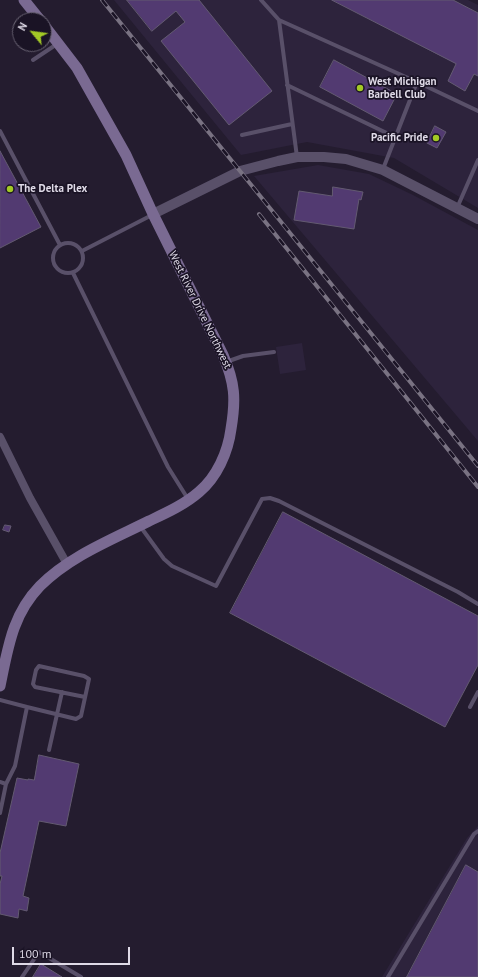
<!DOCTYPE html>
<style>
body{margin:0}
#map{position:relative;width:478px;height:977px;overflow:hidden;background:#241c2f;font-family:"PT Sans",sans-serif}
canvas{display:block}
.north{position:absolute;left:12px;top:12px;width:40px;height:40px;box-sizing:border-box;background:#1a1325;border:1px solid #696373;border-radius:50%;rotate:299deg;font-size:11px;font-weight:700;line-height:16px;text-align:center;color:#dfdae7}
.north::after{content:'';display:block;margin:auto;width:14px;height:18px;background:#a3c926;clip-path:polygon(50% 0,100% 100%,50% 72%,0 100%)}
.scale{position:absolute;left:12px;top:947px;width:118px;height:18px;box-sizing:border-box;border:2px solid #dfdae7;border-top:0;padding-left:5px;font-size:12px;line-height:14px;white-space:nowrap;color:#dfdae7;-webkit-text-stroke:3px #1a1325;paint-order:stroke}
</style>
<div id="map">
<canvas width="478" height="977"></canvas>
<div class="north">N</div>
<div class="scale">100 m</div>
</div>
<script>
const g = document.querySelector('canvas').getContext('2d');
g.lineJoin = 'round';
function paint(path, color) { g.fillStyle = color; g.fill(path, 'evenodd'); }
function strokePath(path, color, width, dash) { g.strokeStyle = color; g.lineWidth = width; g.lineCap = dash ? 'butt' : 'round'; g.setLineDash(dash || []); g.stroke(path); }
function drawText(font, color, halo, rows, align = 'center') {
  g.font = font + ' "PT Sans",sans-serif'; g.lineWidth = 3.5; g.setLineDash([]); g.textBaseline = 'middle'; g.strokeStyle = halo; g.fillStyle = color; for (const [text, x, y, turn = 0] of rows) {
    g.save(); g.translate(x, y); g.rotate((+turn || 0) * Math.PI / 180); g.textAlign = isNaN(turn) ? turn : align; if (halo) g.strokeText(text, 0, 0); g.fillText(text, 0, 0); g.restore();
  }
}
const built = new Path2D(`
 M114,0h354l10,5v203l-84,-50 -87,-16 -66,13z
 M318,165l51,9 44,21 65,35v211l-224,-265z
 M302,343l4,27 -26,4 -4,-27z
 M478,826v151h-96l85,-139z`);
const building = new Path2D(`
 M127,0h72l73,91 -43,34 -68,-84 24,-19 -9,-11 -24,20z
 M332,0h121l25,13v63l-4,-2 -9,17 -17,-10 8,-17z
 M334,60l63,34 -14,27 -63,-34z
 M435,126l11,6 -9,16 -10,-5z
 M0,151l41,76 -41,21z
 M333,187l30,5 -2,8 -2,-1 -5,30 -60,-9 5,-29 33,5z
 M283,512l195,104v49l-33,62 -215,-114z
 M5,525l6,1 -2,6 -6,-2z
 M39,755l40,9 -13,62 -27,-5 -16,75 6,2 -2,13 -8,-2 -1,9 -18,-4v-30l2,-8h-2v-23l17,-75 11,2v-1l6,1z
 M466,865l12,7v105h-71z
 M41,964l21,13h-29z`);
const service = new Path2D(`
 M261,0l18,20 18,137
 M279,20l138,62 -34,87
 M33,60l24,-16
 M417,82l61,29
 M287,85l108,52
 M0,131l60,114
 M242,135l50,-11
 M457,208l21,-48
 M53 258a15 15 0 1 1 30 0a15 15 0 1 1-30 0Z
 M82,251l70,-36
 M73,273l95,194 20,32
 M226,362l17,-6 31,-4
 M140,526l24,33 8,7 44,20 46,-87 8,-1 9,3 179,91 20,12
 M0,700l27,7 -12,59 -9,18
 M27,707l49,12 5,-3 8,-37 -5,-3 -45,-10 -3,4 -3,14 2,3 50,10
 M470,707l8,-15
 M49,750l13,-58
 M0,782l6,2 -6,29
 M22,977l17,-25 42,25
 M388,977l86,-143 4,-3`);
const minor = new Path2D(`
 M0,437l30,61 37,66`);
const tertiary = new Path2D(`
 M153,214l87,-43 38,-10 19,-4h27l22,2 37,11 95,49`);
const secondary = new Path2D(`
 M24,0l16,20
 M0,686c8,-38 12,-71 40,-100 30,-30 71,-46 109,-65 17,-8 35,-16 50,-29 18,-15 29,-40 32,-63 5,-30 4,-46 -8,-74l-70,-141 -27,-59 -49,-87 -33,-43`);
const rail = new Path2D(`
 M102,0l376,466
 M259,214l219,273`);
const markers = [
 [360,88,4,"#a3c926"],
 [436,138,4,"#a3c926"],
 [10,189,4,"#a3c926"]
];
const poiNames = [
 ["West Michigan",368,82],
 ["Barbell Club",368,95],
 ["Pacific Pride",428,138,"right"],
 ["The Delta Plex",18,189]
];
const streetNames = [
 ["West River Drive Northwest",200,310,64]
];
paint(built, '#2d233c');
paint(building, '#523a71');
strokePath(building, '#635a71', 1);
strokePath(service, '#595069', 4);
strokePath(minor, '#595069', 8);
strokePath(tertiary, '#595069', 10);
strokePath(secondary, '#7a6a92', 11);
strokePath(rail, '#797282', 4);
strokePath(rail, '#1a1325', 2.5, [8]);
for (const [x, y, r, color] of markers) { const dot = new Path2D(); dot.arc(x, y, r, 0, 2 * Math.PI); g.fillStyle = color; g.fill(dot); strokePath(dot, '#1a1325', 1.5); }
drawText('bold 11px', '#dfdae7', '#1a1325', poiNames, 'left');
drawText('11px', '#dfdae7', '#1a1325', streetNames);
</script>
